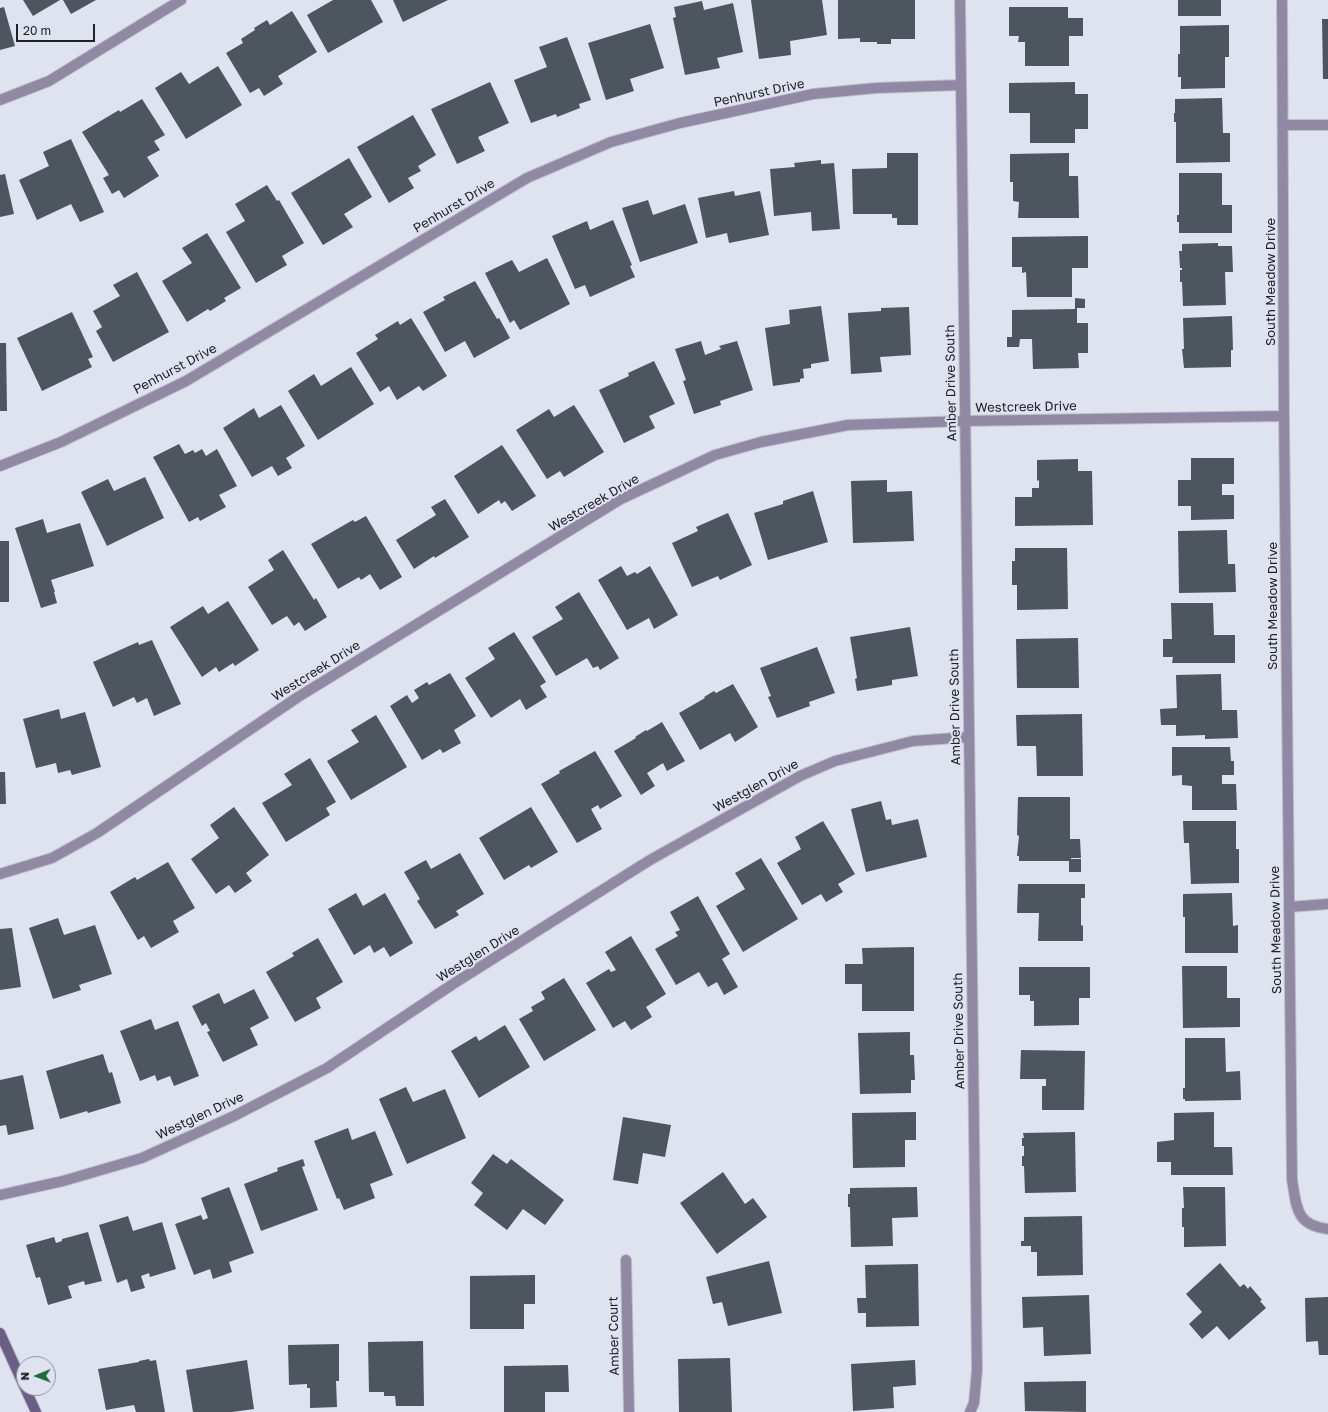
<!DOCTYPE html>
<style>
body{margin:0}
#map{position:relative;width:1328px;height:1412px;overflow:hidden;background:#dfe2ef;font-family:"Golos Text",sans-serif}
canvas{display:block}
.north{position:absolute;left:16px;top:1356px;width:40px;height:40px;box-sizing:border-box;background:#dfe2ef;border:1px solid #93959e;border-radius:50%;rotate:269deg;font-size:11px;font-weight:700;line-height:16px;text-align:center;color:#202125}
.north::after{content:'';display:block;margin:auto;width:14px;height:18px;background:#1d6c3c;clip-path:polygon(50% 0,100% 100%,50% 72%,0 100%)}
.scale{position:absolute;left:16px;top:24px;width:79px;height:18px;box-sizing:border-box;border:2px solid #202125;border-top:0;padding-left:5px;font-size:12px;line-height:14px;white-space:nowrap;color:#202125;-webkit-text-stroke:3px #dfe2ef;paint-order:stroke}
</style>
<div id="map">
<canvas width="1328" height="1412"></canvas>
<div class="north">N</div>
<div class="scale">20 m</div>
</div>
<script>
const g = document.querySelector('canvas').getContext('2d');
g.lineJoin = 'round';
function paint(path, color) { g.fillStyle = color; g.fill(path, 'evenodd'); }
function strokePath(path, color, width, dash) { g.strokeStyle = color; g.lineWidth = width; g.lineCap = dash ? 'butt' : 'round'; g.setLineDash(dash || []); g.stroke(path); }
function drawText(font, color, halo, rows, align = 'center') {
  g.font = font + ' "Golos Text",sans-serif'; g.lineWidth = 4; g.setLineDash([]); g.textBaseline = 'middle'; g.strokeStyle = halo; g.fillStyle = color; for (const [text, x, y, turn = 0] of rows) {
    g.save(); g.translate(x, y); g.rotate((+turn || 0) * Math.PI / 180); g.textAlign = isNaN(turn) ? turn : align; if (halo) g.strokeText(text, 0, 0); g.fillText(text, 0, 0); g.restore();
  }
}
const building = new Path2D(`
 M23,0h37l-27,16z
 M63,0h33l-25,14z
 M333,0h38l12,22 -55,31 -21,-38z
 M393,0h55l-45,22z
 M751,0h71l5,35 -37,6 1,14 -32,4z
 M838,0h77v39h-24v5h-14v-2h-17v-4l-22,1z
 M1178,0h43v16h-43z
 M702,1l2,9 29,-7 10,49 -26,6 3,10 -35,7 -12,-57 3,-1 -2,-10z
 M4,7l11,39 -15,4v-42z
 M1009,7h59v11h15v18h-14v30h-44v-24h-7l1,-6h-10z
 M292,11l25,41 -39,24 5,8 -19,12 -5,-8 -9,5 -24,-40 17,-10 -2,-4 14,-9 -1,-2 13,-8 3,5z
 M1322,19h6v60h-5z
 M650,24l14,44 -34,11 4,12 -28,9 -18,-57z
 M1229,25v32h-4v31l-44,1v-12h-3v-23h2v-28z
 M567,37l24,63 -12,4 1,4 -23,9 -1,-3 -25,9 -17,-43 33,-13 -8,-20z
 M218,66l24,39 -56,34 -31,-51 26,-16 8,12z
 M490,82l19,41 -31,14 7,14 -28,13 -26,-55z
 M1075,82v12h13v35h-13v14h-45v-30h-21v-30z
 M1222,98l1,35h7v29l-54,1v-41h-2v-9h1v-14z
 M142,99l23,36 -11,6 6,9 -13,7 12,19 -35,22 -5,-8 -7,4 -9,-16 6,-3 -27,-43 37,-22 1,2z
 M413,115l23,40 -18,11 3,5 -13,7 6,10 -25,15 -32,-56z
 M71,139l33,73 -24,10 -9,-18 -34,16 -18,-40 30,-14 -6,-14z
 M887,153h31v72h-21v-7h-5v-4h-39l-1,-45 35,-1z
 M1069,153v23h9l1,42h-61l1,-16 -6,-1v-19h-3v-28z
 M349,158l23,39 -28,17 9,13 -30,18 -32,-52z
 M821,160v4l13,-1 6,66 -28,2 -1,-19 -37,4 -4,-47 25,-2 -1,-4z
 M1179,173h43v32h10v28h-53v-11h-2v-7h2z
 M5,174l9,40 -14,3v-42z
 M267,185l10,16 2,-1 25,43 -22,13 5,9 -31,18 -30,-51 19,-11 -10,-17z
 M734,191l1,5 25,-5 9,44 -40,8 -2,-10 -21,5 -8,-40z
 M648,200l5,15 32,-11 13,39 -58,19 -18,-54z
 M613,220l19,45 -2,1 5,11 -45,20 -5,-12 -10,4 -23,-53 35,-15 3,9z
 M207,233l34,55 -17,10 2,3 -16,10 -2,-2 -21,13 -25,-41 30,-18 -10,-15z
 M1088,236v32h-16v29h-45l-1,-25 -4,1v-6h-10v-30z
 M1218,243v3h14l1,26h-8l1,33 -43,1 -1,-24h-2v-12h2v-2h-2l-1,-17h3v-7z
 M547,258l23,46 -50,26 -6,-10 -4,3 -25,-50 27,-13 7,12z
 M137,272l32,60 -56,30 -17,-31 6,-4 -9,-16 27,-15 -7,-11z
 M475,281l22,38 2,-1 11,20 -36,20 -9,-17 -20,11 -22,-40 22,-12 -2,-3z
 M1075,298l10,1v9h-8v15h11v30h-10l1,15 -46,1 -1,-30h-12l-1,8h-12v-10h5v-27l63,-1z
 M821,306l8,55 -18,3v4l-8,1 1,9 -4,1v3l-27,4 -8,-58 25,-4 -1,-14z
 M909,307l2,48 -31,2 2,15 -31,2 -3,-61 33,-2v-3z
 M72,312l21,45 -5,2 4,8 -50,24 -25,-53z
 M1232,316l1,34h-2v17l-47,1 -2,-19h2l-1,-31z
 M411,318l36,58 -24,15 -4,-5 -22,14 -8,-14 -9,6 -24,-39 22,-14 -3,-4 23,-14 2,4z
 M701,341l4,14 16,-6 -2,-3 18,-5 16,49 -33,11 1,4 -27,9 -11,-33 3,-1 -11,-31z
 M0,343h6l1,68h-7z
 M654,361l21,43 -26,12 6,12 -31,15 -25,-53 30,-14 -1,-3z
 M351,367l23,37 -56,36 -30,-49 26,-17 7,12z
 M281,405l24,41 -19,12 6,10 -14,8 -6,-10 -20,11 -29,-49 31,-20 5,10z
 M574,405l30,47 -40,25 -4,-6 -13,8 -31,-49 33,-21 5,8z
 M179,444l6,10 8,-4 2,3 7,-4 4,7 11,-7 20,37 -18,9 7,12 -26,14 -2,-4 -9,5 -36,-65z
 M502,445l34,51 -24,15 -7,-10 -4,3 -2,-4 -21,14 -24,-38z
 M1191,458h43v26h-12v11h12v24l-43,1v-14h-13v-26h13z
 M1078,459v12h14l1,54 -78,1v-29h17v-9h7v-8l-2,1v-21z
 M145,477l19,41 -57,28 -26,-54 27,-13 6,12z
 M887,480v12l25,-1 2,50 -61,2 -2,-62z
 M813,491l15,51 -60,18 -14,-47 29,-9v-3z
 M445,499l24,38 -34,21 -1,-2 -20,13 -18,-29 40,-25 -5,-8z
 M728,513l24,52 -32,15 -2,-4 -26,11 -20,-44 26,-12 -2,-4z
 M366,516l36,61 -22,13 -10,-16 -9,6 -2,-3 -21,12 -27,-45 42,-24 2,2z
 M43,519l4,14 33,-10 14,43 -43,14 4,12h-1l3,11 -16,5 -26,-80z
 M1227,530l1,34h7l1,28 -57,1 -1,-62z
 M0,541h9v61h-9z
 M1015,548h52l1,61 -51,1v-25h-5v-24h3z
 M283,550l31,50 2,-2 11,19 -22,14 -6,-9 -5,4 -7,-10 -15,9 -24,-38 26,-17 -6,-10z
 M621,566l6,10 8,-4 2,2 13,-8 28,49 -24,14 -5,-11 -22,12 -29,-50z
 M579,592l40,66 -19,12 -2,-4 -5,2 -6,-10 -31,18 -24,-39 31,-18 -8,-12z
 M228,601l31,49 -24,16 -2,-3 -14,9 -3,-5 -14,10 -32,-50 33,-21 5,8z
 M1171,603h42l1,32h21v28h-63l1,-6h-10v-18h9z
 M910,627l8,49 -26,4v5l-35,6 -2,-12 2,-1 -7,-41z
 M514,632l32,50 -6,4 7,11 -21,13 -6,-11 -29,19 -26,-40 30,-19 -7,-11z
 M1078,638l1,50h-62l-1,-49z
 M152,640l29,64 -27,12 -7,-18 -10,5 -3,-6 -21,10 -20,-45 45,-20 1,3z
 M817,647l18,46 -26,9 1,4 -33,12 -9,-21 3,-1 -11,-28z
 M450,673l26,43 -22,14 7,13 -18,10 -3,-4 -18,11 -32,-54 17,-11 5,8 7,-5 -5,-8 13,-8 2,3z
 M1221,674l1,36h15l1,28 -33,1v-4l-29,1v-11h-15l-1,-16 17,-1 -1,-33z
 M733,684l25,43 -23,15 -5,-9 -30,17 -21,-37 26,-15 -1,-1 10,-6 2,2z
 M59,709l2,10 24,-7 16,55 -29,8 -2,-5 -12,3 -2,-10 -20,5 -13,-49z
 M1082,714l1,62h-46l-1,-30h-19l-1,-31z
 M376,715l31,52 -56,33 -24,-39 32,-19 -8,-12z
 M662,722l23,39 -18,10 -4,-8 -16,10 8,13 -14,9 -27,-44 22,-13 -1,-1 11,-7 1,1z
 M1172,747h58l1,14h3v14h-12v9h14l1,26h-45v-24l-10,-1v-10l-10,1z
 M595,751l27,45 -22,13 -2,-4 -7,4 11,20 -25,14 -36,-59 19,-11 -1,-2z
 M310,758l26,44 -10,6 4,7 -44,27 -24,-39 30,-18 -8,-11z
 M0,772h5l1,32h-6z
 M1018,797h52v42h10l1,19h-10v1h10v13h-12v-11h-50v-5h-2l2,-20 -2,-1z
 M881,801l5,19 5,-1 1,6 26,-6 9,38 -61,15 -15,-63z
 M234,807l35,48 -23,18 6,8 -17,12 -6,-8 -13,9 -25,-35 28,-21 -9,-13z
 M531,807l27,45 -27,16 -2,-3 -25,15 -25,-42z
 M823,821l32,53 -17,10 5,8 -17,10 -5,-8 -19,11 -25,-42 24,-14 -6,-12z
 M1183,821h53v28h3v34l-48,1 -2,-41h-5z
 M460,853l24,41 -28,17 3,4 -24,14 -18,-28 3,-2 -16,-27 22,-12 5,9z
 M761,858l37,61 -55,33 -27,-46 29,-17 -10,-16z
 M168,862l27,46 -22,13 6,11 -28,16 -7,-12 -6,4 -28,-48 25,-15 2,3z
 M1018,884h67v14h-4v27l2,1v15h-45l1,-28h-22z
 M356,893l7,13 22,-13 28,50 -23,14 -6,-10 -10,6 -4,-8 -16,10 -26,-46z
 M1232,893l1,33 5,-1v28h-53v-36h-2v-23z
 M698,896l32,58 -8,5 16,28 -14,8 -7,-13 -9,5 -9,-15 -23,13 -21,-36 23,-13 -3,-4 5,-2 -10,-18z
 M58,918l6,17 31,-10 17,49 -33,11 2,5 -28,9 -24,-71z
 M12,928l9,59 -21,3v-61z
 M631,936l35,58 -20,13 6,10 -21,13 -6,-9 -12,7 -27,-45 23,-14 2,3 5,-2 -11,-18z
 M318,938l25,44 -27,16 5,10 -26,14 -29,-50 28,-16 -2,-3z
 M914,947v64h-52v-27h-17v-20h18l-1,-16z
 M1182,966h45v32h13v29l-57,1z
 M1019,967h71v31h-11v27l-45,1v-25h-4v-6h-11z
 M564,978l32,52 -52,31 -25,-42 14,-8 -2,-4 14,-8 -4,-7z
 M254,989l15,29 -19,10 8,17 -35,17 -16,-30 3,-1 -4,-8 -4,3 -10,-20 27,-13 5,11z
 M151,1019l4,11 23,-9 21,55 -25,10 -4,-10 -13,5 -2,-6 -15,6 -20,-50z
 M505,1025l25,42 -51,31 -28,-47 25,-15 3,5z
 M910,1032v23h4l1,25h-4v13l-51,1 -2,-61z
 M1185,1038h40l1,34 14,-1 1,29 -56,1v-2h-2v-11h2z
 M1021,1050l64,1 -1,59h-42v-24h4v-7h-26z
 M103,1054l6,19 3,-1 9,31 -33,10 -1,-2 -27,8 -14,-48z
 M23,1075l11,54 -26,6 -2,-10 -6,1v-46z
 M406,1087l7,15 32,-13 21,49 -59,26 -28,-65z
 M916,1112v28h-11v27l-52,1 -1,-55z
 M1214,1112v35h18l1,28h-62v-13h-14v-20l17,-2v-27z
 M623,1117l48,8 -6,32 -22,-4 -5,31 -25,-4z
 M348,1128l4,12 23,-9 18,44 -23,9 5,14 -31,12 -5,-12 -2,1 -23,-58z
 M1075,1132l1,60 -51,1 -1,-27h-2v-10h2v-10h-2v-8h2l-1,-5z
 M493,1154l14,10 4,-5 53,41 -19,25 -22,-16 -16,21 -33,-25 9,-12 -12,-10z
 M303,1159l2,7 -3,1 16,43 -57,21 -17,-47 34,-13 -1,-3z
 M723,1172l22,32 8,-6 14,19 -50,37 -37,-51z
 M229,1187l25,66 -25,9 3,10 -19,7 -3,-10 -16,6 -19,-51 26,-9 2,5 5,-2 -7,-20z
 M917,1187l1,30 -26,1 1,28 -42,1 -1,-40h-2v-13h2v-6z
 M1183,1187h42l1,59 -42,1v-20h-2v-19h2z
 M128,1216l5,15 29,-9 14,47 -26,8 -1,-4 -8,3 4,12 -14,4 -4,-13 -10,4 -18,-58z
 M1082,1216l1,59 -46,1v-24h-6v-6h-10v-5h3v-24z
 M88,1232l14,49 -17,4 -1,-4 -16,5 4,12 -24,7 -8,-28 -4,1 -10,-33 28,-8 2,6 6,-2v-2z
 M769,1261l13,52 -54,13 -6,-24 -9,2 -7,-27z
 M1220,1263l20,24 4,-3 4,5 2,-3 12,14 -2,1 6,7 -37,32 -12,-14 -15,13 -13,-15 13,-12 -16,-18z
 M918,1264l1,62 -53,1v-14h-8l-1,-15h9l-1,-33z
 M535,1275v29h-11v25h-54v-53z
 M1089,1295l2,59 -47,2 -1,-29 -20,1 -1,-31z
 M1328,1297v58h-9l-1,-14 -12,1 -1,-44z
 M423,1341l1,65h-28l-1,-10h-11v-4h-15l-1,-50z
 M339,1344v37h-3l1,26 -27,1v-20h-3v-4l-18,1 -1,-40z
 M730,1358l2,54h-53l-1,-53z
 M149,1359l1,2 6,-1 9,52h-29l-2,-7 -28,5 -8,-41 41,-7v-1z
 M247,1360l7,49 -22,3h-39l-7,-42z
 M915,1360l1,25 -23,2 1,21 -41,3 -2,-47z
 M568,1365l1,27h-24v20h-41v-46z
 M1086,1381v31l-61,-1 -1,-29z`);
const street = new Path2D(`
 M960,0l17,1370 -3,33 -4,9
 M1282,0l2,416 8,764c5,27 3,45 36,49
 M0,100l49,-19 132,-81
 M1283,125h45
 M0,466l61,-24 125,-61 341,-203 84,-36 69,-19 133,-29 63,-6 85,-3
 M0,874l52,-16 45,-25 201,-136 323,-198 94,-44 46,-13 87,-17 117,-4 319,-5
 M1289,907l39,-3
 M0,1195l63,-14 79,-23 92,-42 93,-48 126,-84 197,-124 150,-84 35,-15 78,-20 55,-4
 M626,1260l3,152`);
const secondary = new Path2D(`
 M0,1333l24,53
 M25,1388l11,24`);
const streetNames = [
 ["Penhurst Drive",759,93,-12],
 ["Penhurst Drive",454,206,-31],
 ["South Meadow Drive",1271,282,-90],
 ["Penhurst Drive",175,369,-28],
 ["Amber Drive South",951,383,-91],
 ["Westcreek Drive",1026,407,-1],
 ["Westcreek Drive",594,503,-30],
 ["South Meadow Drive",1273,606,-90],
 ["Westcreek Drive",316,671,-32],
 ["Amber Drive South",955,707,-91],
 ["Westglen Drive",756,786,-29],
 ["South Meadow Drive",1276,930,-91],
 ["Westglen Drive",478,954,-32],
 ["Amber Drive South",959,1031,-91],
 ["Westglen Drive",200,1116,-25],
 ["Amber Court",614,1336,-91]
];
paint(building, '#4d555e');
strokePath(street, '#bdbfcb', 12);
strokePath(secondary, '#bdbfcb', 12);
strokePath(street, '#9189a4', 10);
strokePath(secondary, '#6a5e85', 10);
drawText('13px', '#202125', '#dfe2ef', streetNames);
</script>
